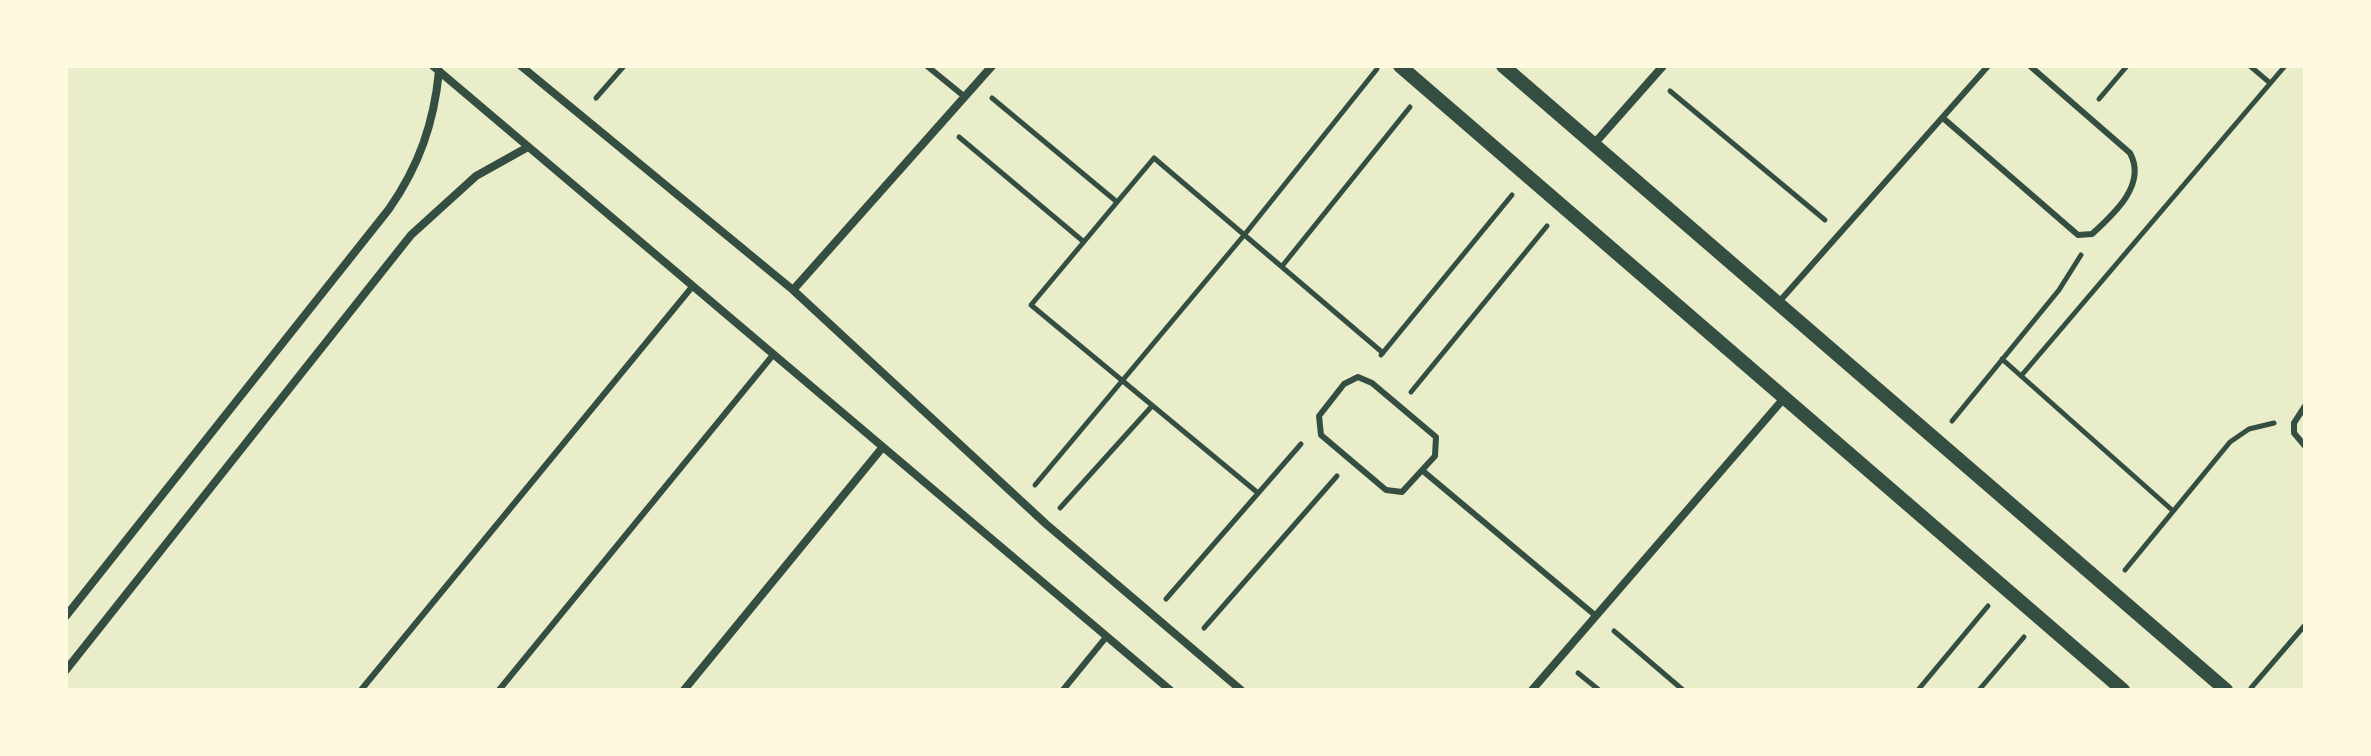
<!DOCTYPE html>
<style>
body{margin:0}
#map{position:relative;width:2371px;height:756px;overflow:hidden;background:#e9edc9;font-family:Bitter,serif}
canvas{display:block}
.frame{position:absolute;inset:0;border:68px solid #fefae0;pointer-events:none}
</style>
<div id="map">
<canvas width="2371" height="756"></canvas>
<div class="frame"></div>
</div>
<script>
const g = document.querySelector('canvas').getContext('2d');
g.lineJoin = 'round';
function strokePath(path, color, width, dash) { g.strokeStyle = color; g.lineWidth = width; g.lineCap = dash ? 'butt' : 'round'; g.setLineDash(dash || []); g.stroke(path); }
const path = new Path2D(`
 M2250,66l20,17
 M1670,91l155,129
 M596,98l28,-32
 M992,98l125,104
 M2099,99l28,-33
 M959,137l125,105
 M1283,265l127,-158
 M1381,355l131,-160
 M2002,359l170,151
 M2021,376l264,-310
 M1411,392l136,-166
 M1952,421l107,-131 22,-35
 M1035,485l210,-251 132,-165
 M1258,493l-227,-188 123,-147 229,195
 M1060,508l92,-102
 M2125,570l105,-128 19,-13 25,-6
 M1166,599l135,-155
 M1204,628l133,-152
 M1614,631l69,59
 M1578,673l21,17
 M2251,688l54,-63
 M1918,690l70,-84
 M1979,690l45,-53`);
const service = new Path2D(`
 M927,66l38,31
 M1943,118l135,117 14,-1c23,-21 55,-50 38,-81l-100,-87
 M1778,303l210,-237
 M1358,377l14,6 64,54 -1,19 -33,36 -16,-2 -65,-55 -2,-19 25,-32z
 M2305,406l-11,17v10l11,13
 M1423,471l173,145
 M361,690l331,-403
 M499,690l274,-335
 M1063,690l44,-54`);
const minor = new Path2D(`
 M433,66l737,624
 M521,66l272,224 253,234 195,166
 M1594,144l69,-78
 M793,290l199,-224
 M66,616l323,-407c30,-43 45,-86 50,-138
 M66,670l345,-435 65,-59 52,-29
 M684,690l198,-242
 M1532,690l253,-293`);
const tertiary = new Path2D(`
 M1400,66l723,624
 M1503,66l723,624`);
strokePath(path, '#344e41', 5);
strokePath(service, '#344e41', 6);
strokePath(minor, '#344e41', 8);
strokePath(tertiary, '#344e41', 14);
</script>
